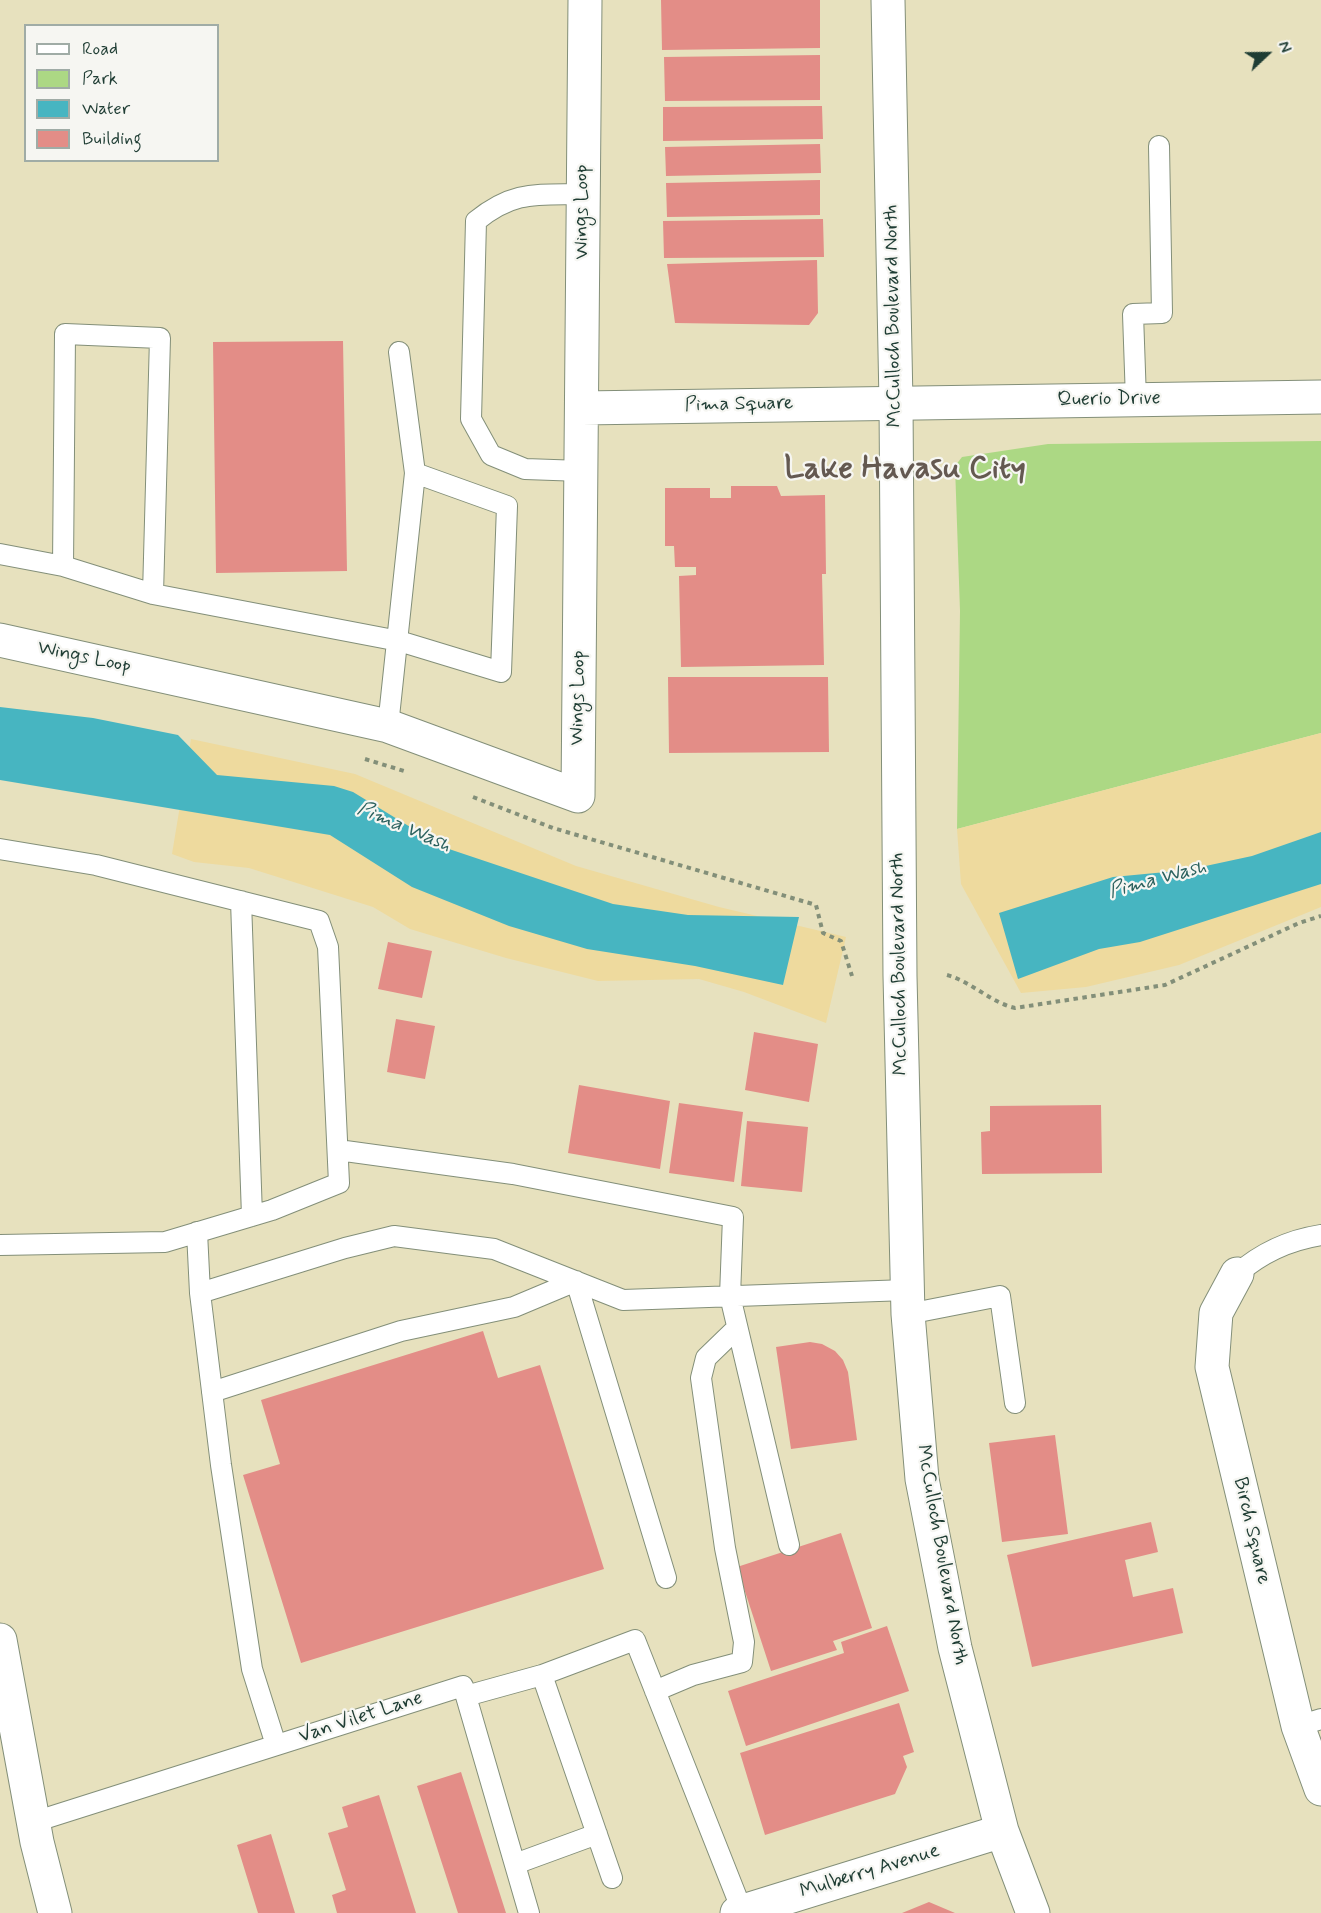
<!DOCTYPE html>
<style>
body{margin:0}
#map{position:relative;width:1321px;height:1913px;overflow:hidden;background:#e7e1be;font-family:Mynerve,sans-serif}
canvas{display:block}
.legend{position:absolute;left:24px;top:24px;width:195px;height:138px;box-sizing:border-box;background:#f6f6f2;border:2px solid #a0aca6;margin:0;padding:8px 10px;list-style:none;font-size:18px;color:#1f3d34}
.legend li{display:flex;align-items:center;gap:12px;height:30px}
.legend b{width:30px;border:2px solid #a0aca6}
.north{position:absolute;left:1237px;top:24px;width:60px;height:60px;-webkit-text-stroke:4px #f6f6f2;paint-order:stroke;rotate:68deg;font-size:16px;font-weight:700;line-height:24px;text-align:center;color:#1f3d34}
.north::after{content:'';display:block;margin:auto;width:21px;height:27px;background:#1f3d34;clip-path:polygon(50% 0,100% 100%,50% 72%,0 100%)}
</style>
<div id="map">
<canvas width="1321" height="1913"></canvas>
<ul class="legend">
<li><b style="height:8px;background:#fff"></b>Road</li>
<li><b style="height:16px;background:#acd884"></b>Park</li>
<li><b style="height:16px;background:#47b5c1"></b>Water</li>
<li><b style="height:16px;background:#e38d87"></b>Building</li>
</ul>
<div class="north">N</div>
</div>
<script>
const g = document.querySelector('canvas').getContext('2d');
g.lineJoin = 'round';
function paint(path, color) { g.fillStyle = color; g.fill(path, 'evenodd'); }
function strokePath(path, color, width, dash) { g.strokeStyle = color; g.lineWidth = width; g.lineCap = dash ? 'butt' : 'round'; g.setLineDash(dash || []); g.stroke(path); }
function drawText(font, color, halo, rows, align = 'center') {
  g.font = font + ' Mynerve,sans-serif'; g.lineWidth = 4.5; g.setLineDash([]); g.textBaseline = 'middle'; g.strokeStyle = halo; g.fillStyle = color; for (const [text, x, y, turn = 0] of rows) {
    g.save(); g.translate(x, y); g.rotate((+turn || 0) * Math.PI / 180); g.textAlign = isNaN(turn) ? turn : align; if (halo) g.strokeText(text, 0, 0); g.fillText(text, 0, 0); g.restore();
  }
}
const green = new Path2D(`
 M1321,441v292l-364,96 3,-218 -5,-145 7,-9 86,-13z`);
const sand = new Path2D(`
 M1321,733v174l-142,58 -93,22 -65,6 -60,-109 -4,-55z
 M191,739l164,35 221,92 143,41 127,30 -20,86 -82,-31 -45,-13 -101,2 -92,-23 -96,-29 -37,-22 -124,-39 -55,-6 -22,-8z`);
const water = new Path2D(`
 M0,707l93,11 85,17 39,40 117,11 19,6 90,55 170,57 75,11 111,2 -16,68 -88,-19 -108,-17 -78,-23 -97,-39 -82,-52 -330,-55z
 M1321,832v52l-181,58 -41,7 -81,30 -19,-66 114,-36 74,-7 65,-14z`);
const building = new Path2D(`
 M661,0h159v48l-158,2z
 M820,55v45l-155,1 -1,-44z
 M822,106l1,33 -160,2v-34z
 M820,144l1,29 -155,3 -1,-29z
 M820,180v35l-153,2 -1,-34z
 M823,219l1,38 -160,1 -1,-37z
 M817,260l1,53 -9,12 -134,-2 -8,-59z
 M343,341l4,230 -131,2 -3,-231z
 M731,486h46l4,10 44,-1 1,79h-4l2,91 -143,2 -2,-91 17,-1v-8h-21l-1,-21h-9v-58h45v10h21z
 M668,677h160l1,75 -160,1z
 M388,942l44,9 -10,47 -44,-9z
 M396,1019l39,7 -10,53 -38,-7z
 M754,1032l64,12 -9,58 -64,-12z
 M579,1085l91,16 -10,68 -92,-16z
 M679,1103l64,9 -9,70 -65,-9z
 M1101,1105l1,68 -120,1 -1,-42 9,-1v-25z
 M747,1121l61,6 -6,65 -61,-6z
 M483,1331l15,47 42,-13 64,204 -303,94 -58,-188 37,-11 -19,-64z
 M810,1342l12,2 13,7 8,9 5,12 9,68 -66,9 -15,-102z
 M1055,1435l13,99 -66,8 -13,-99z
 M1151,1522l7,30 -33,8 8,37 40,-9 10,45 -151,34 -25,-112z
 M841,1533l31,95 -39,13 4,9 -66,21 -34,-104z
 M887,1626l22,65 -163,55 -18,-55 116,-38 -3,-11z
 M899,1703l15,49 -11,4 4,11 -12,27 -130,41 -25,-82z
 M461,1772l45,141h-48l-41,-127z
 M379,1795l37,118h-79l-5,-18 14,-5 -18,-57 20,-6 -6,-20z
 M271,1834l24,79h-37l-21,-68z
 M929,1902l26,11h-53z`);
const path = new Path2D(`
 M365,759l39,12
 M473,797l80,31 263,77 7,28 18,8 11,35
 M947,975c25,7 43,27 68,33l150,-23 134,-62 22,-7`);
const lane = new Path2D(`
 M399,352l16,121
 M1136,400l-3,-86 29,-1 -3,-167
 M582,471l-57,-2 -34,-14 -20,-36 5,-198c38,-31 61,-26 107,-27
 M0,554l63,12 90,28 246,47 102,31 6,-166 -92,-33 -27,253
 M63,566l2,-232 95,4 -7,256
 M0,849l96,16 223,56 9,26 11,236 -67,27 -107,32 -165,3
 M241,901l11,315
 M338,1150l175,24 220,43 -3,79 59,249
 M197,1232l3,61 145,-45 49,-12 100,13 129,51 284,-10
 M1237,1274c24,-21 52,-34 84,-39
 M200,1293l21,172 31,204 24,76
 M908,1314l92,-18 15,107
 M212,1392l189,-61 113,-24 62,-26 90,297
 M655,1691l38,-16 49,-13 2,-20 -19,-94 -24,-170 5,-20 31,-30
 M466,1696l76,-21
 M1298,1726l23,-7
 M34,1822l429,-136 66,227
 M515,1864l82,-30
 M612,1878l-70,-203 93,-35 108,273`);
const street = new Path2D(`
 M582,408l739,-11
 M0,640l388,86 190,70 7,-796
 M1237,1274l-21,39 -4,54 86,359 23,63`);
const secondary = new Path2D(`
 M888,0l8,402 4,574 8,338 14,165 33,169 47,183 31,82
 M0,1640l37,202 18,71
 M737,1913l265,-82`);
const streetNames = [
 ["Wings Loop",583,212,-90],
 ["McCulloch Boulevard North",894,316,-91],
 ["Querio Drive",1109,400,-1],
 ["Pima Square",739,405,-1],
 ["Wings Loop",84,658,12],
 ["Wings Loop",579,698,-89],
 ["McCulloch Boulevard North",900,964,-91],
 ["Birch Square",1251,1531,77],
 ["McCulloch Boulevard North",941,1555,80],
 ["Van Vilet Lane",361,1718,-18],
 ["Mulberry Avenue",870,1872,-17]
];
const waterNames = [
 ["Pima Wash",404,828,23],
 ["Pima Wash",1158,880,-15]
];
const townNames = [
 ["Lake Havasu City",905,470]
];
paint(green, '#acd884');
paint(sand, '#eeda9e');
paint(water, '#47b5c1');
paint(building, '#e38d87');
strokePath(lane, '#838f79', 22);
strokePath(street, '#838f79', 35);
strokePath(secondary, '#838f79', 35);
strokePath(path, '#838f79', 4, [4.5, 4.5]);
strokePath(lane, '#fff', 20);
strokePath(street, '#fff', 33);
strokePath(secondary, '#fff', 33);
drawText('20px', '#1f3d34', '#f6f6f2', streetNames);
drawText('italic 21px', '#2b615e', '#f6f6f2', waterNames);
drawText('bold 32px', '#645951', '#f6f6f2', townNames);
</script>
